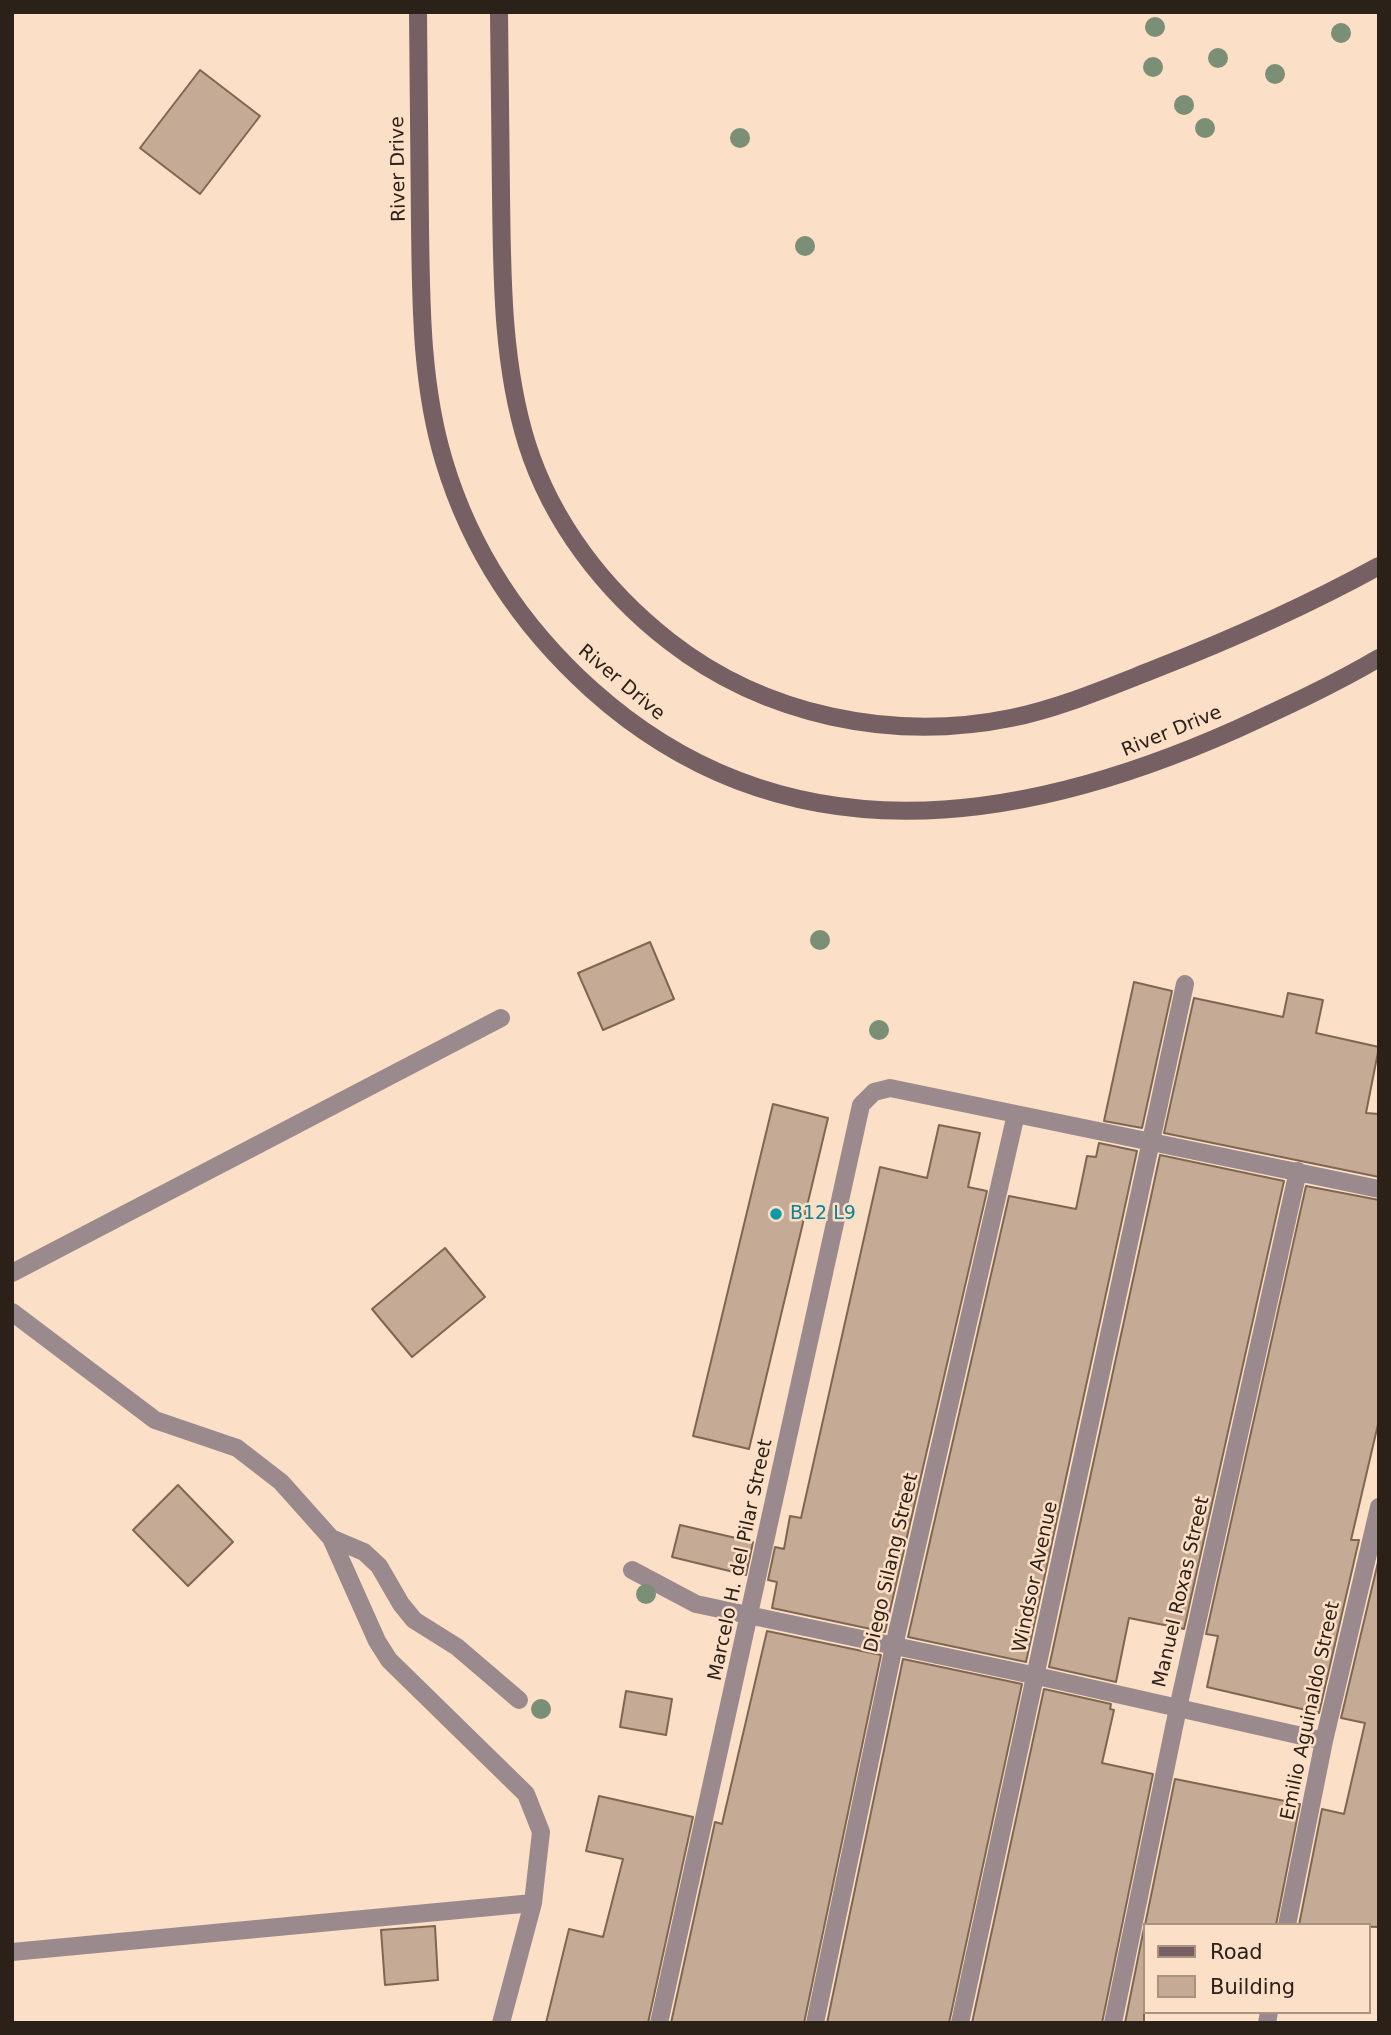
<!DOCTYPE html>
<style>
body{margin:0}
#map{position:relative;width:1391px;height:2035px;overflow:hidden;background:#fcdfc7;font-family:"DejaVu Sans",sans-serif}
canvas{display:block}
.frame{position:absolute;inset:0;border:14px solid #2b2118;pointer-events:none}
.legend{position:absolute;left:1143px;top:1923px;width:228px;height:91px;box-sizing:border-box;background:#fcdfc7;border:2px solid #a89381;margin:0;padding:9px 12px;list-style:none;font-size:21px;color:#2b2118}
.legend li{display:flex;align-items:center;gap:14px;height:35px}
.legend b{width:35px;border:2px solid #a89381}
</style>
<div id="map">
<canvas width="1391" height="2035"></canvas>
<div class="frame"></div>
<ul class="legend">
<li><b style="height:9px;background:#776064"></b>Road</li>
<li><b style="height:19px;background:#c5ab96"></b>Building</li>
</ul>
</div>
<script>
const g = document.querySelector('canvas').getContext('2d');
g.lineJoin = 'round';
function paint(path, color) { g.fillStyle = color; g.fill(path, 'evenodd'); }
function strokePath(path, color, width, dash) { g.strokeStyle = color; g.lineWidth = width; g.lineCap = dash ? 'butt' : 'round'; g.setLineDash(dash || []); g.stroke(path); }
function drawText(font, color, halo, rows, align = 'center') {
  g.font = font + ' "DejaVu Sans",sans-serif'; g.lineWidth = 5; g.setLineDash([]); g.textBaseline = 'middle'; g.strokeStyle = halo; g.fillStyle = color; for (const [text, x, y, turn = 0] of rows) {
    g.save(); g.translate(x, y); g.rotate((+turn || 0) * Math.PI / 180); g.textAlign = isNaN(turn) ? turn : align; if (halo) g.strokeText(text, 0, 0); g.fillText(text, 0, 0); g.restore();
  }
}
const building = new Path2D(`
 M200,70l60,46 -60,78 -60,-46z
 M650,942l24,57 -71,31 -25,-57z
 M1134,982l38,9 -30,137 -38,-7z
 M1288,993l35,7 -7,33 63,14 -13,66 13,1v63l-215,-44 30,-135 89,19z
 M773,1104l55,14 -79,331 -56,-13z
 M939,1125l41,8 -12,54 19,4 -102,441 -113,-24 5,-26 -9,-2 7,-33 9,2 6,-33 11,2 79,-351 47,11z
 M1099,1143l38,8 -111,511 -118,-25 101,-441 67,13 11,-53 9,1z
 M1160,1155l124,26 -100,448 -55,-11 -13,64 -67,-15z
 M1306,1186l73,14v220l-28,120h8l-40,173 -112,-26 11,-51 -12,-2z
 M445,1248l40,49 -73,60 -40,-48z
 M178,1485l55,57 -45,44 -55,-56z
 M680,1525l73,17 -7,33 -74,-18z
 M1379,1558v369l-80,-2 23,-116 22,5 21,-91 -24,-5z
 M767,1631l114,24 -77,368h-133l44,-201 7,2z
 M903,1659l119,25 -73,339h-122z
 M1044,1689l67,15 -1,5 4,1 -12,53 51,11 -51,249h-130z
 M626,1691l46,8 -6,36 -46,-8z
 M1175,1779l125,25 -24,121h-131z
 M599,1796l94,21 -45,206h-102l23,-94 34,8 20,-78 -37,-8z
 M435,1926l3,54 -53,5 -4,-55z
 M1144,1928v95h-19z`);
const street = new Path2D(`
 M12,1273l489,-255
 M12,1312l143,108 82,28 44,34 50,56 33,14 15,14 22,38 13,16 43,27 62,53
 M331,1538l46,103 12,19 137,134 15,38 -8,71 -32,120
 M632,1570l64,34 341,72 287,65
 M1287,1925l37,-184 55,-234
 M12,1952l521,-49
 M659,2023l202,-918 13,-13 16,-4 489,101
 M815,2023l79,-377 122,-532
 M960,2023l225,-1039
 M1113,2023l65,-315 120,-537
 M1267,2023l2,-11`);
const secondary = new Path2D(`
 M418,12c1,71 1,143 2,214 1,78 1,159 24,235 27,90 79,167 148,229 193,173 428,136 645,39 48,-22 96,-44 142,-71
 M499,12c1,61 1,121 2,181 1,84 1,171 26,251 25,79 78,147 142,197 96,75 224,101 342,77 49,-10 98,-31 144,-49 77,-30 151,-63 224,-103`);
const trees = [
 [1155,27],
 [1341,33],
 [1218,58],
 [1153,67],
 [1275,74],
 [1184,105],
 [1205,128],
 [740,138],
 [805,246],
 [820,940],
 [879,1030],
 [646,1594],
 [541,1709]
];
const markers = [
 [776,1214,7,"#0f9aa8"]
];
const streetNames = [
 ["River Drive",399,169,-91],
 ["River Drive",621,683,40],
 ["River Drive",1172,732,-22],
 ["Marcelo H. del Pilar Street",741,1560,-78],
 ["Diego Silang Street",892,1563,-77],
 ["Windsor Avenue",1036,1577,-78],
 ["Manuel Roxas Street",1182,1592,-77],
 ["Emilio Aguinaldo Street",1311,1711,-78]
];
const cultureNames = [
 ["B12 L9",790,1214]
];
paint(building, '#c5ab96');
strokePath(building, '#7e6650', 2);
strokePath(street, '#9b8a8d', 18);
strokePath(secondary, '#776064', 18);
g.fillStyle = '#7b8e76';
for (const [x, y] of trees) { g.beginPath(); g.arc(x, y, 10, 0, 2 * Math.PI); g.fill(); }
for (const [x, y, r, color] of markers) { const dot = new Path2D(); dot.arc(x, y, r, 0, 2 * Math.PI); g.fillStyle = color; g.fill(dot); strokePath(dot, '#fcdfc7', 2.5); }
drawText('19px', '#2b2118', '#fcdfc7', streetNames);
drawText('19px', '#0d838f', '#fcdfc7', cultureNames, 'left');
</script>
